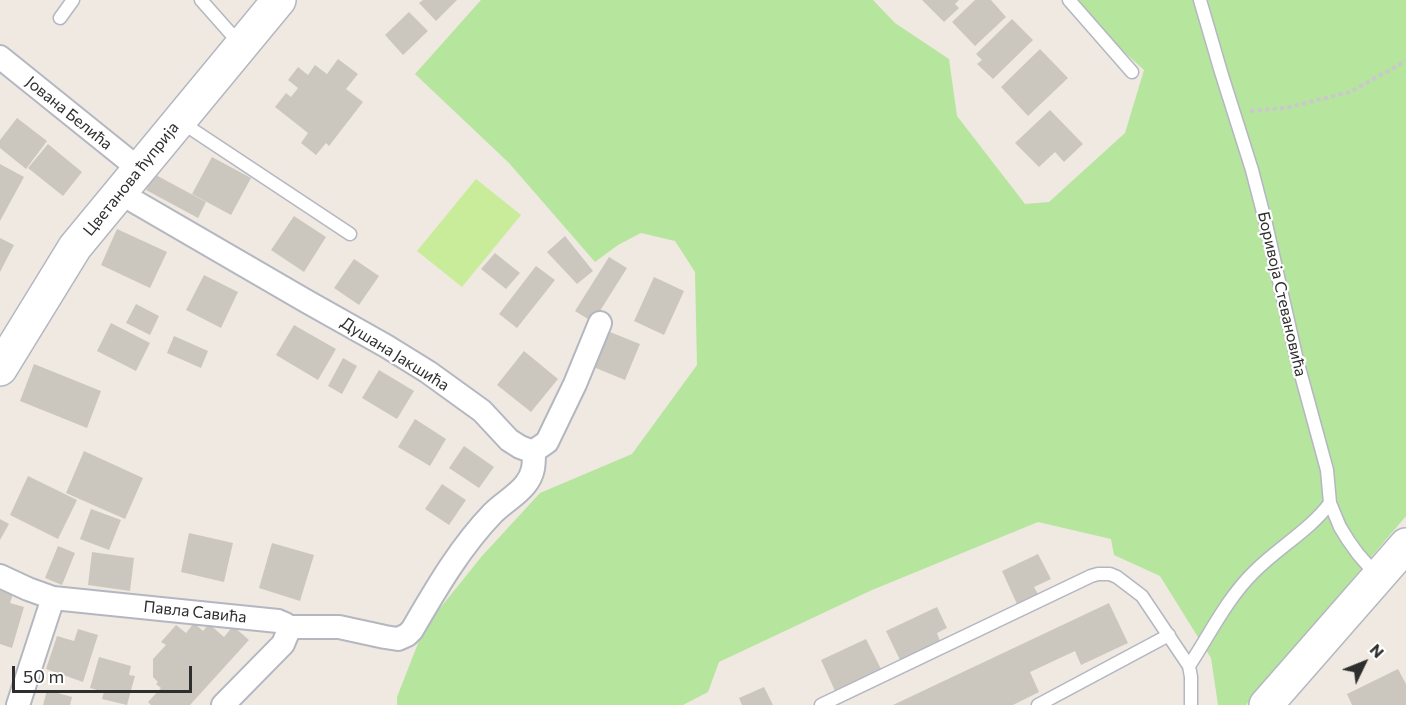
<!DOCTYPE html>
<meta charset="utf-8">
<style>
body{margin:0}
#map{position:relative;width:1406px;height:705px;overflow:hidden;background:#efe9e1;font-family:Commissioner,sans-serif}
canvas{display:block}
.north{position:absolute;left:1334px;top:633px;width:60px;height:60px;-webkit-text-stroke:4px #fff;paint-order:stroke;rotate:47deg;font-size:16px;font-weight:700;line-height:24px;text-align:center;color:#2e2e2e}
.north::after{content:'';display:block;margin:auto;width:21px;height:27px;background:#2e2e2e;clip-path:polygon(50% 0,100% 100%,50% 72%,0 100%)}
.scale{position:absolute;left:12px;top:666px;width:180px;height:27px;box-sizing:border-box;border:3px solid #2e2e2e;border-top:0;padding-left:8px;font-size:18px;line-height:21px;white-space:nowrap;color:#2e2e2e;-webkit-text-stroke:4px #fff;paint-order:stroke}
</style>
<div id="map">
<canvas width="1406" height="705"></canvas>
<div class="north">N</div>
<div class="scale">50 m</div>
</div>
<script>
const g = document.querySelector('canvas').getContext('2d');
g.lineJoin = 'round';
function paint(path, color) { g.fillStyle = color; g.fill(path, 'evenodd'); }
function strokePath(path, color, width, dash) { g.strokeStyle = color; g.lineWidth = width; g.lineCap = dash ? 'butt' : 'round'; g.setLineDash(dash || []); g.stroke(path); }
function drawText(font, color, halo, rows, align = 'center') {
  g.font = font + ' Commissioner,sans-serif'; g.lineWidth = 4.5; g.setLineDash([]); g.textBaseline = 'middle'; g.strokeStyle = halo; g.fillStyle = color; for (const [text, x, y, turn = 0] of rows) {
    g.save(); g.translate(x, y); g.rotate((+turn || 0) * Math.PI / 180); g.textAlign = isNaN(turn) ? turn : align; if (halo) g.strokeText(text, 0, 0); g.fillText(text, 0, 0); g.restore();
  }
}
const green = new Path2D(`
 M481,0h392l22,23 54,36 8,57 68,88 24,-2 76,-69 19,-63 -65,-59 -9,-11h336v516l-160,189h-28l-7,-47 -51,-82 -46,-21 -3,-16 -73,-17 -166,68 -153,72 -11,30 -25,13h-286v-8l27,-69 58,-72 58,-63 92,-39 65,-89 -2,-93 -20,-31 -34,-8 -23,12 -23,17 -86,-99 -94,-89z`);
const pitch = new Path2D(`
 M476,179l45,36 -59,72 -45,-36z`);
const building = new Path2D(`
 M423,0h34l-21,21 -17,-18z
 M922,0h37l-4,4 4,4 -15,14z
 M975,0h16l15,17 -31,29 -23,-24z
 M409,12l19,19 -25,24 -18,-20z
 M1012,19l21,21 -40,39 -16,-15 5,-4 -6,-6z
 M1040,49l28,29 -40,38 -27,-29z
 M338,59l20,15 -12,15 17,13 -34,44 -3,-3 -10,12 -15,-12 7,-10 -33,-26 11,-14 5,4 7,-9 -10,-8 10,-13 10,8 7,-10 12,9z
 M1050,110l33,34 -19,18 -9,-10 -16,15 -24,-24z
 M17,118l30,23 -21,28 -26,-21v-8z
 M48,144l34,28 -19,24 -35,-28z
 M212,157l39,21 -20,37 -39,-21z
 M0,164l24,13 -24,44z
 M154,174l52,28 -8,16 -52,-28z
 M294,216l32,21 -22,35 -33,-22z
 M117,229l50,23 -17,36 -49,-23z
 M565,236l28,35 -16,13 -30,-32z
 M0,238l14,7 -14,27z
 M495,253l25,20 -14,16 -25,-20z
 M609,257l18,11 -34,54 -18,-11z
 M354,259l25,17 -20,29 -25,-17z
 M536,266l19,14 -38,48 -18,-14z
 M204,275l34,17 -17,36 -35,-18z
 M654,277l30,14 -20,44 -30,-14z
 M136,304l23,12 -9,19 -24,-12z
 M111,323l39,20 -14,28 -39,-20z
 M294,325l42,24 -18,31 -42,-25z
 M605,330l35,14 -15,36 -34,-14z
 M174,336l34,15 -7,17 -34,-15z
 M524,351l34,28 -27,33 -34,-27z
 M343,358l14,8 -15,28 -14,-8z
 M34,364l67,27 -14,37 -67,-27z
 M379,370l35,21 -17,28 -35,-21z
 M415,419l31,20 -16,27 -32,-19z
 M464,446l30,21 -15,21 -30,-20z
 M84,451l59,27 -18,41 -59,-26z
 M28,476l49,24 -19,39 -48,-24z
 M442,484l24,16 -17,25 -24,-16z
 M91,509l30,11 -12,30 -29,-11z
 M0,519l9,5 -9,16z
 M189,533l44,10 -9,39 -43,-10z
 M272,543l42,12 -14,46 -41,-13z
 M58,546l17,7 -13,32 -17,-7z
 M92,552l42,6 -4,33 -42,-6z
 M1038,554l13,25 -17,8 4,7 -21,10 -15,-33z
 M0,590l13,4 -3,9 14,4 -12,41 -12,-4z
 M1109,603l19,40 -47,22 -6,-14 -45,21 9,20 -26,13h-120z
 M937,607l10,21 -10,5 3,8 -40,19 -14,-29z
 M194,623l9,8 6,-7 15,13 9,-11 16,14 -59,65h-39l-3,-3 13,-14 -5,-4 2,-2 -5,-5v-18l13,-14 -5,-3 15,-17 10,8z
 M78,629l20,6 -15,47 -37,-13 11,-33 17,5z
 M866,639l15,30 -46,22 -14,-31z
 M99,657l32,9 -2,9 6,1 -8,29 -25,-6 2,-7 -14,-4z
 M1398,669l8,15v21h-54l-5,-11z
 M764,687l9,18h-31l-3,-7z
 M47,690l25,7 -2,8h-27z`);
const path = new Path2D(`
 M1250,111l35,-3 65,-16 56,-31`);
const lane = new Path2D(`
 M201,0l39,44
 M1069,0l63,72
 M1200,0l21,72 31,98 14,54 31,136 30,110 3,33 10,24 8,13 10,14 20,23
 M60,18l13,-18
 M181,122l169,112
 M1189,666c21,-32 38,-68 66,-95 24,-24 55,-41 75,-68
 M821,705l270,-129 7,-2h12l7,3 25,19 47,70 2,11v28
 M1038,705l131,-70`);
const street = new Path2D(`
 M0,57l139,112
 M120,193l186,108 80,45 42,26 54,39 27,29 11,7 8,3 6,1 13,-9 28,-58 25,-61
 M0,576l28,13 25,9 225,23 7,3 3,8 -5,12 -60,61
 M287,627h52l46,10 13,2 9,-4 5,-5c24,-41 48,-83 81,-117 10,-10 23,-17 32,-28 9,-11 9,-20 9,-34
 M18,705l35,-107`);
const secondary = new Path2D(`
 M0,369l75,-122 204,-247
 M1266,705l140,-160`);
const streetNames = [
 ["Јована Белића",69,113,39],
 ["Цветанова ћуприја",131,179,-51],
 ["Боривоја Стевановића",1282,294,77],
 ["Душана Јакшића",395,354,32],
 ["Павла Савића",195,612,6]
];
paint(green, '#b6e59e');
paint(pitch, '#c9ec9a');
paint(building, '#cbc7bf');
strokePath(lane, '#b4b7c1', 15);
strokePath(street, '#b4b7c1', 26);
strokePath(secondary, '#b4b7c1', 36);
strokePath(path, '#c9c9c9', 4, [4.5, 3]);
strokePath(lane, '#fff', 12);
strokePath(street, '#fff', 22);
strokePath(secondary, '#fff', 33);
drawText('16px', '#2e2e2e', '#fff', streetNames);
</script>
